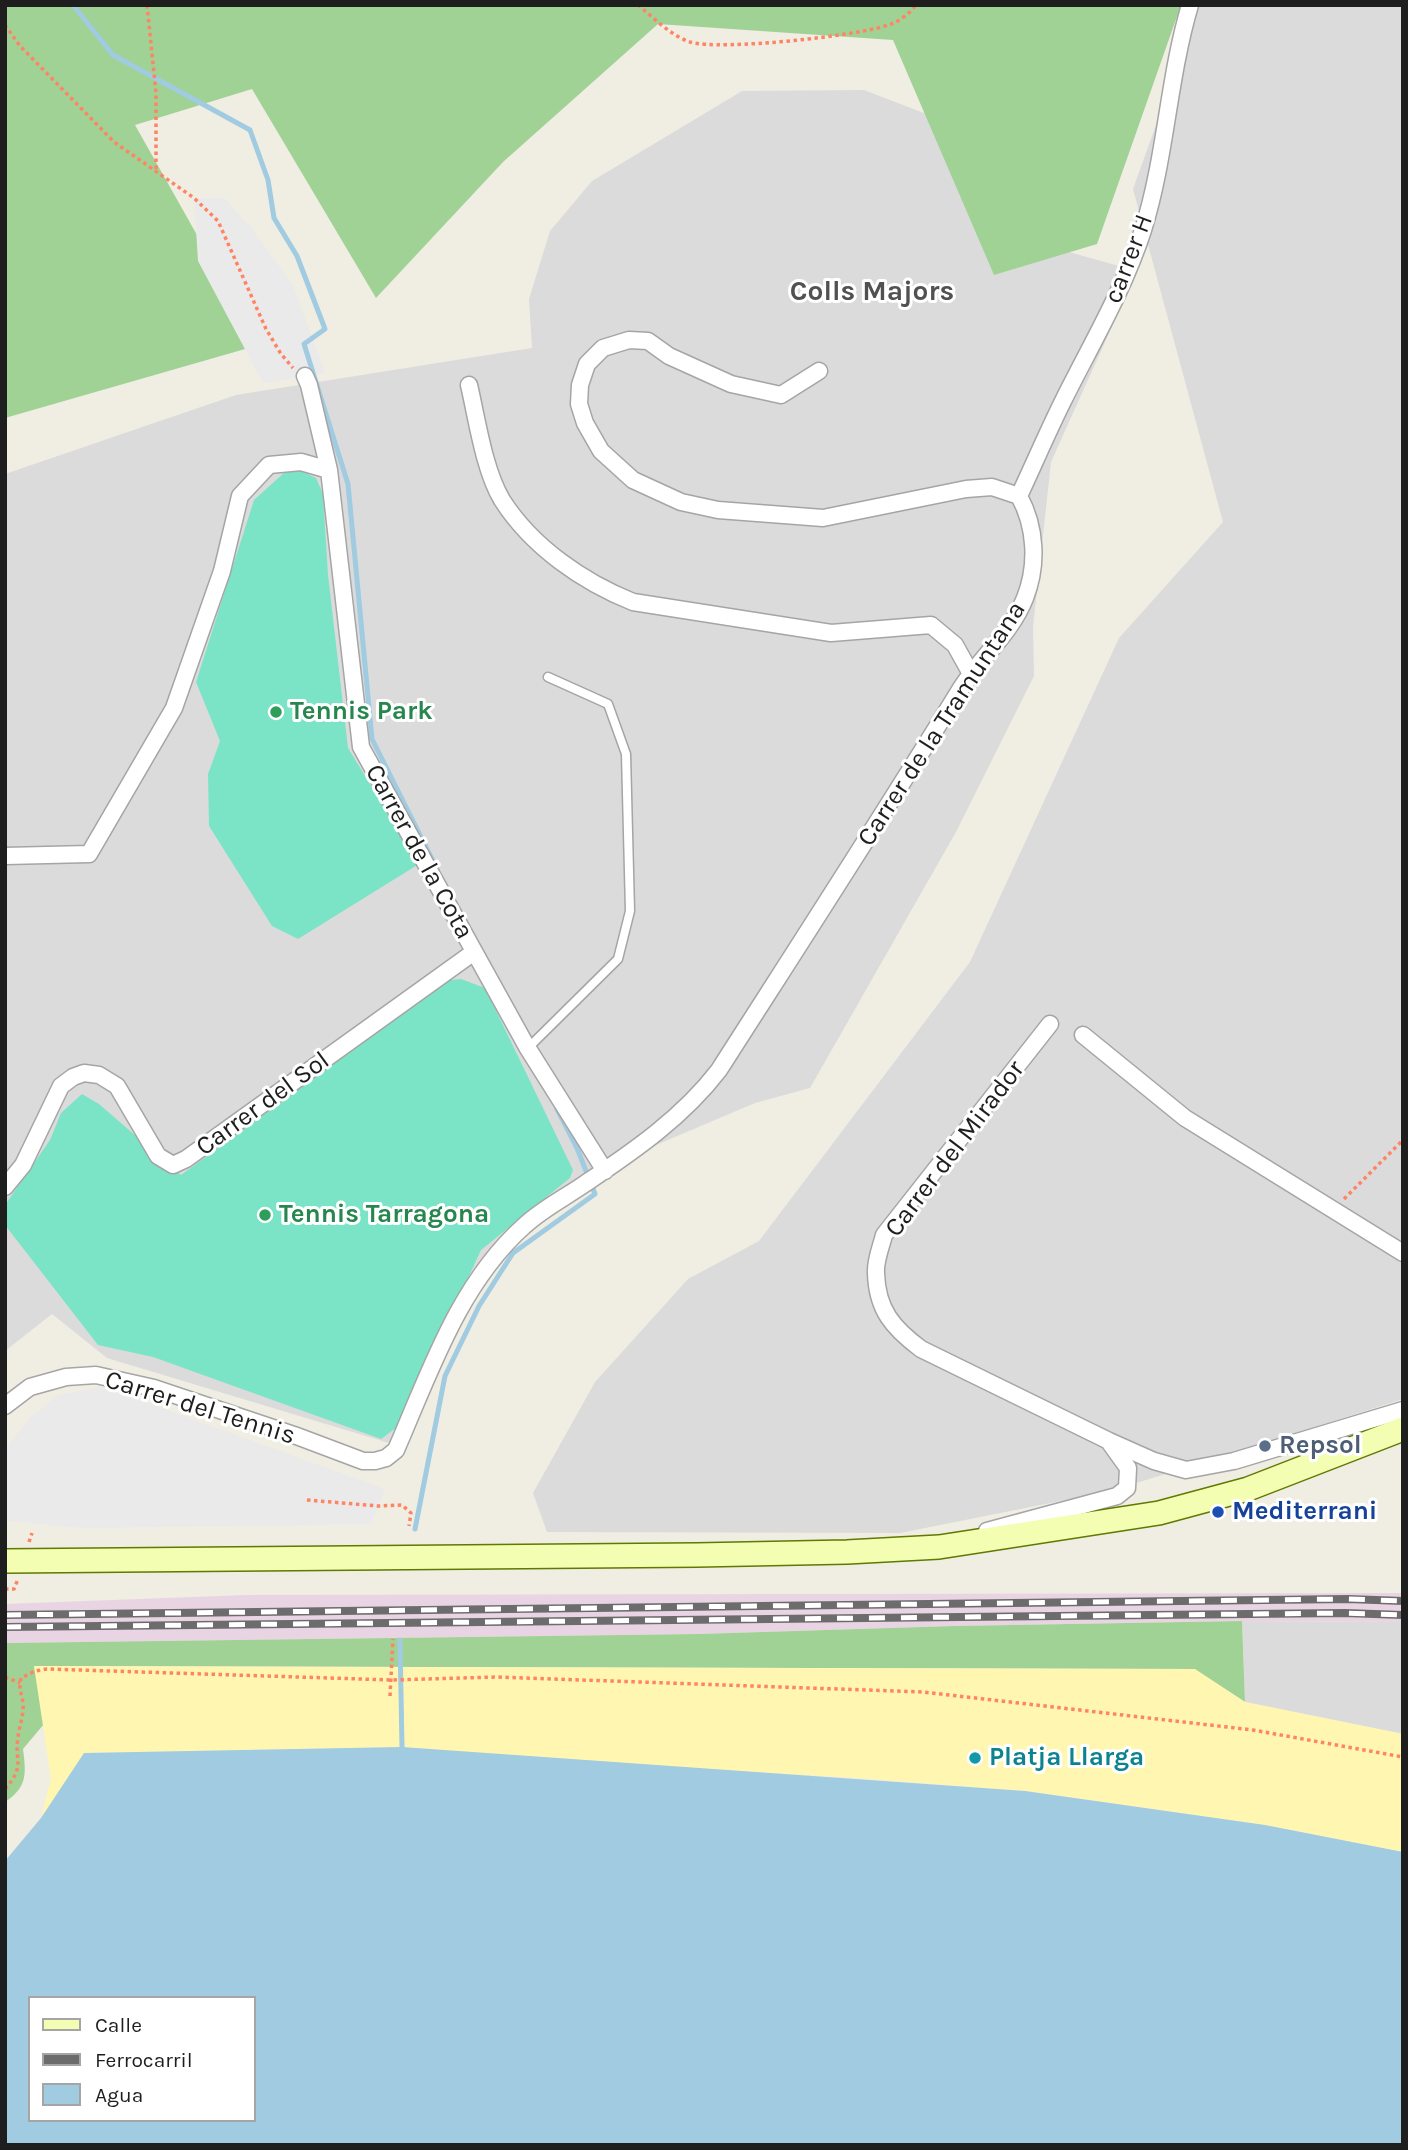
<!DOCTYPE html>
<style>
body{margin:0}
#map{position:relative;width:1408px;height:2150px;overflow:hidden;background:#f0ede3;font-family:Karla,sans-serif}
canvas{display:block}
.frame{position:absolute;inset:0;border:7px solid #1e1e1e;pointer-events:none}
.legend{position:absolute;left:28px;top:1996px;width:228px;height:126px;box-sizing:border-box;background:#fff;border:2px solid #a5a5a5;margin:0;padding:9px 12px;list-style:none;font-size:21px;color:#1e1e1e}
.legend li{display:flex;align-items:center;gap:14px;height:35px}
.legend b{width:35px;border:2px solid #a5a5a5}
</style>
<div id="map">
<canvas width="1408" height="2150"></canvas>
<div class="frame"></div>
<ul class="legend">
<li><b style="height:9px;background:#f3feb3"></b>Calle</li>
<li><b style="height:9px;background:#6c6c6c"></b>Ferrocarril</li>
<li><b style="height:19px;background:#a0cbe0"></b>Agua</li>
</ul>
</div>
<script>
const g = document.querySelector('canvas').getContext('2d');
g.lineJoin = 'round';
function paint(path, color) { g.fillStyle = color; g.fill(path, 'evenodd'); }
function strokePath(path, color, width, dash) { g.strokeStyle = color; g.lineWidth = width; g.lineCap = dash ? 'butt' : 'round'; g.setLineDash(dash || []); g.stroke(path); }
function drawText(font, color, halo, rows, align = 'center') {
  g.font = font + ' Karla,sans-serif'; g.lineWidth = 6; g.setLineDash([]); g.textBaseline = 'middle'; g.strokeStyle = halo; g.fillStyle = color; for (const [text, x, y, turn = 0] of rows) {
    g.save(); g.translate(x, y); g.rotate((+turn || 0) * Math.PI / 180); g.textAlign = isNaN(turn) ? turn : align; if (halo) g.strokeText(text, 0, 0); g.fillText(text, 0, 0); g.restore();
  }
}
const residential = new Path2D(`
 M1199,5h204v1394l-292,92 -211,42 -353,-1 -14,-39 62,-111 93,-103 71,-38 211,-279 149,-324 104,-116 -90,-333z
 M864,90l159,61 -15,84 129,36 -86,191 -18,165 1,49 -78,156 -146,256 -55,15 -172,73 -96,78 -79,175 -19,14 -282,-85 -55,-44 -47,37v-877l231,-79 296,-47 -3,-49 21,-68 42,-50 150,-90z
 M1242,1621l161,1v112l-158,-32z`);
const industrial = new Path2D(`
 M1403,1593v29l-161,-1 -288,5 -255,8 -694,9v-39l242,-9z`);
const forest = new Path2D(`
 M5,5h1176l-84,239 -103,31 -101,-235 -235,-16 -155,138 -127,136 -124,-209 -117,36 124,220 -254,73z
 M1242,1621l3,81 -51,-33 -1159,-3 9,58 -21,25c3,24 5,38 -18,53v-159l694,-9 255,-8z`);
const sand = new Path2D(`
 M34,1666l1161,3 50,33 158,32v118l-138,-27 -240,-34 -169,-13 -237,-14 -217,-17 -318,6 -43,65 10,-39z`);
const pitch = new Path2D(`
 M299,470l17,8 7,16 5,81 20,173 71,116 -121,75 -26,-13 -63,-100 -1,-52 12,-33 -24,-59 58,-182 32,-29z
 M461,979l24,9 88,182 -3,8 -89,72 -81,175 -19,14 -228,-82 -55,-12 -93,-120v-20l45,-65 11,-27 21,-19 17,10 82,71 268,-195z`);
const parking = new Path2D(`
 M194,198h30l25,27 44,60 32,88 -62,10 -65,-122z
 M98,1387l50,16 237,86 -14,35 -289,4 -76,-7 -1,-73 25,-30 28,-23z`);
const water = new Path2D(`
 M402,1747l623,44 240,34 138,27v293h-1398v-284l36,-43 43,-65zM30,1998h224v122h-224z`);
const stream = new Path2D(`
 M73,5l40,50 137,75 18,50 6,38 23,38 28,73 -21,15 44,140 24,255 65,130
 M415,1529l30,-153 34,-70 34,-53 82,-59 -18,-46 -20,-39
 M400,1640l2,107`);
const path = new Path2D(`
 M147,5l9,88v79
 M638,5c16,13 32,30 52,37 29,9 171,-6 201,-18 9,-3 20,-12 25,-19
 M5,25l15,21 94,96 80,56 24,23 48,108 15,25 12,14
 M1344,1199l59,-59
 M307,1500l71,6 24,-1 9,8 -2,13
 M29,1542l3,-9
 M5,1589h9l4,-10
 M5,1677l15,6
 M390,1696l3,-57
 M5,1789c21,-24 9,-28 13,-52 1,-10 6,-22 5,-33 -1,-12 -5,-13 -2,-26l14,-7 12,-2 345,11 105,-3 426,15 330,38 150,27`);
const lane = new Path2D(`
 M528,1048l90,-89 12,-48 -4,-157 -18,-50 -60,-27`);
const street = new Path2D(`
 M305,376l4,9 20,85 32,277 166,300 78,124
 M469,385c8,34 15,85 33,115 30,47 81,82 131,102l198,31 100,-8 24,20 15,27
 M1019,496c15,-32 29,-65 45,-97 28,-56 60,-110 79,-169 23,-73 25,-151 47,-225
 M5,856l84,-2 85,-146 48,-137 18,-75 29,-31 32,-3 28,8
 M1050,1024l-166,211c-3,12 -9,26 -8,38 1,37 17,55 45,76l188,92 45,20 32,9 48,-9 169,-51
 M1083,1035l102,83 218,135
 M5,1187l18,-22 38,-79 12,-9 11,-4 15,2 18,11 41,70 15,9 13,-6 288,-207
 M5,1406l25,-19 36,-10 30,-2 58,13 140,47 69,26h12l11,-3 10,-8c34,-78 63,-166 128,-224 18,-17 42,-29 62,-43 48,-32 97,-66 133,-113 80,-125 161,-250 239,-377 20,-34 52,-57 67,-95 13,-33 11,-71 -6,-102l-27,-9 -26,2 -143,29 -105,-8 -37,-8 -48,-22 -32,-29 -16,-28 -6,-19 1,-19 7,-21 16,-16 26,-8 19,1 21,15 62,28 50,11 38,-24
 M987,1531l130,-35 10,-8 1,-20 -18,-25`);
const secondary = new Path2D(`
 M5,1561l692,-6 150,-3 92,-5 220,-34 89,-24 155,-60`);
const rail = new Path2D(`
 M5,1615l1343,-16 55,2
 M5,1627l1340,-14 58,2`);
const markers = [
 [276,712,7,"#2e9e5b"],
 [265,1215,7,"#2e9e5b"],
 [1265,1446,7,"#5c6f8a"],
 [1218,1512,7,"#1a4fb4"],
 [975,1758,7,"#0f9aa8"]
];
const streetNames = [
 ["carrer H",1129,259,-69],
 ["Carrer de la Tramuntana",942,724,-57],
 ["Carrer de la Cota",419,852,61],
 ["Carrer del Sol",263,1104,-36],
 ["Carrer del Mirador",955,1149,-53],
 ["Carrer del Tennis",200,1408,17]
];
const leisureNames = [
 ["Tennis Park",290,712],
 ["Tennis Tarragona",279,1215]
];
const serviceNames = [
 ["Repsol",1279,1446]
];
const transitNames = [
 ["Mediterrani",1232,1512]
];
const cultureNames = [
 ["Platja Llarga",989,1758]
];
const neighbourhoodNames = [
 ["Colls Majors",872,292]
];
paint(residential, '#dcdbdb');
paint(industrial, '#e9d4e3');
paint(forest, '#a0d295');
paint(sand, '#fff7b1');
paint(pitch, '#7be4c6');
paint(parking, '#eaeaea');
paint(water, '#a0cbe0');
strokePath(stream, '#a0cbe0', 5);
strokePath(lane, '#a5a5a5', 11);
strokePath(street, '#a5a5a5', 19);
strokePath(secondary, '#607900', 26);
strokePath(path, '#ff8464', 3.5, [3.5, 3.5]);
strokePath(lane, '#fff', 8);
strokePath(street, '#fff', 16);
strokePath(secondary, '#f3feb3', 23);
strokePath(rail, '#6c6c6c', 8);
strokePath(rail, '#fff', 5, [16]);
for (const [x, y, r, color] of markers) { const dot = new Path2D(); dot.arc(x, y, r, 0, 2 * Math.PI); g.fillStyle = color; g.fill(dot); strokePath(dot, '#fff', 2.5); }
drawText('26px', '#1e1e1e', '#fff', streetNames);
drawText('bold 26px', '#27864d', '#fff', leisureNames, 'left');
drawText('bold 26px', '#4e5e75', '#fff', serviceNames, 'left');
drawText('bold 26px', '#164399', '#fff', transitNames, 'left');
drawText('bold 26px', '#0d838f', '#fff', cultureNames, 'left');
drawText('bold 28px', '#515151', '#fff', neighbourhoodNames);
</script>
